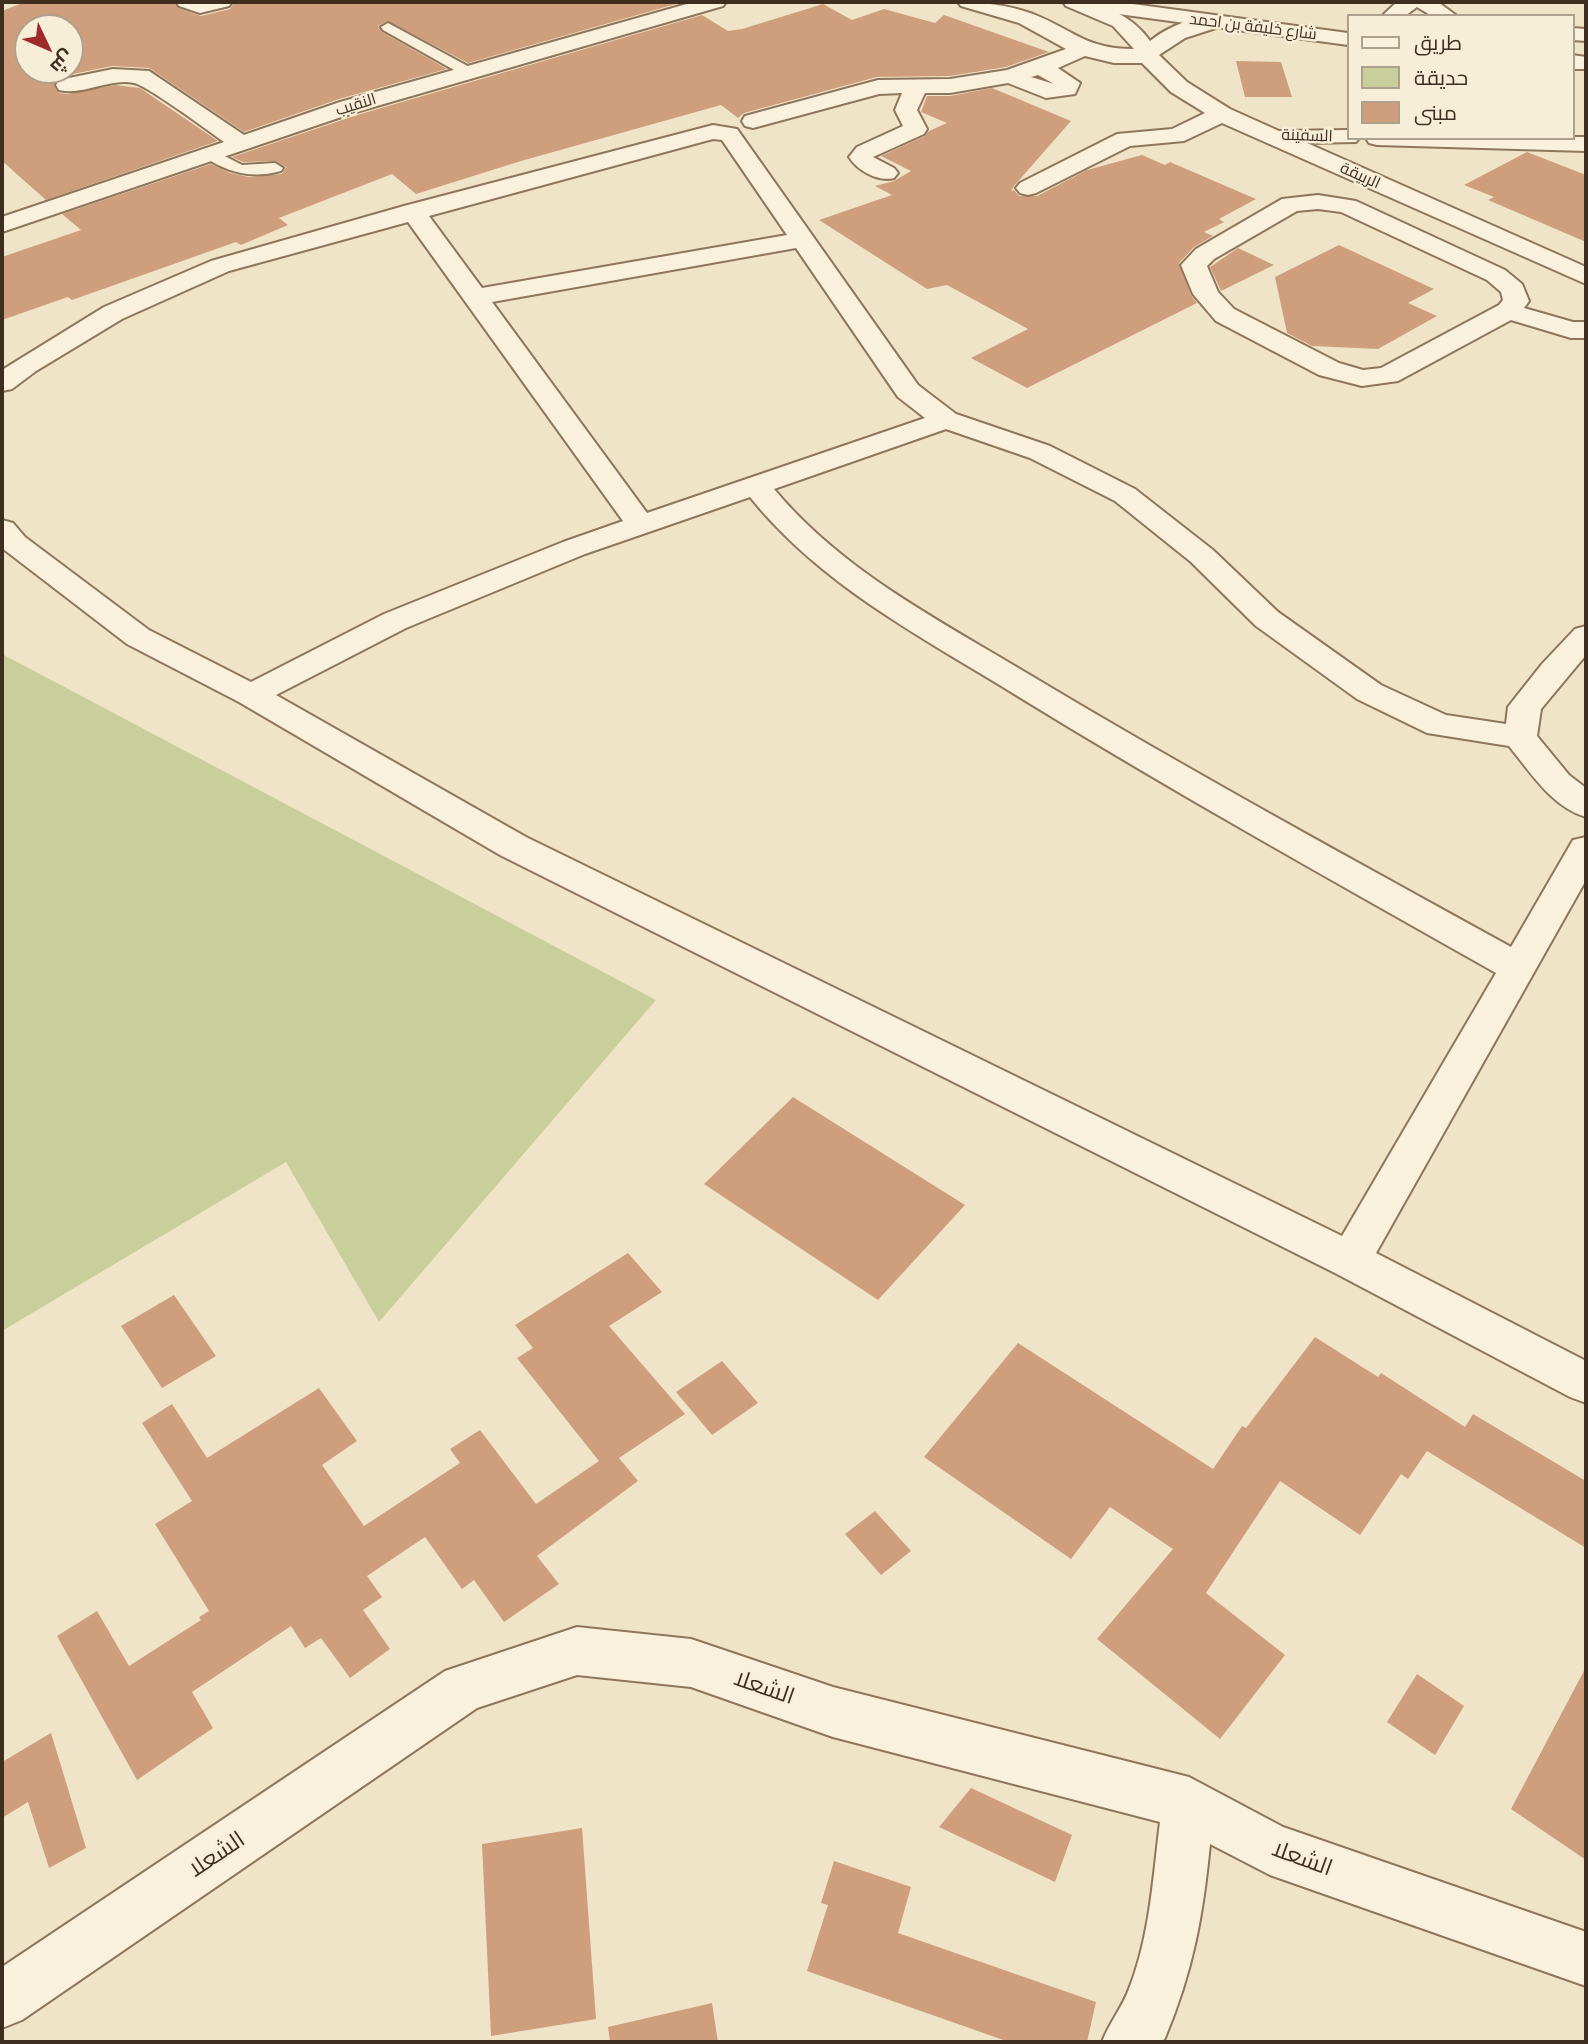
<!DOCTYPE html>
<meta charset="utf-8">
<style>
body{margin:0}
#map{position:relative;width:1588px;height:2044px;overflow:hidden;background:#f0e4c8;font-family:Merriweather,Cairo,serif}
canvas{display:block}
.frame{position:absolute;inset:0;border:4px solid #3d2e20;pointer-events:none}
.legend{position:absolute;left:1347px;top:14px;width:228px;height:126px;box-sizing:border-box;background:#f7eed8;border:2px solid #ada18e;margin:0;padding:9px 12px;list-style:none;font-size:21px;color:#3d2e20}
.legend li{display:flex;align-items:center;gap:14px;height:35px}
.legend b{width:35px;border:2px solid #ada18e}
.north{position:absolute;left:14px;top:14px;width:70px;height:70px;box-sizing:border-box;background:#f7eed8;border:2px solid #ada18e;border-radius:50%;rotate:134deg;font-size:19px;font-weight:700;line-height:28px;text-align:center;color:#3d2e20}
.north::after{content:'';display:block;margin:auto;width:24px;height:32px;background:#9e2a2b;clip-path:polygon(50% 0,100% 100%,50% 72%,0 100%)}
</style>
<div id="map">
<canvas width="1588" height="2044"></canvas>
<div class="frame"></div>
<ul class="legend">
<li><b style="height:9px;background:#faf1dc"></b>طريق</li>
<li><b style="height:19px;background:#c9cf9b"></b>حديقة</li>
<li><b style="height:19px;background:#cf9f7d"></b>مبنى</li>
</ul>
<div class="north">ش</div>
</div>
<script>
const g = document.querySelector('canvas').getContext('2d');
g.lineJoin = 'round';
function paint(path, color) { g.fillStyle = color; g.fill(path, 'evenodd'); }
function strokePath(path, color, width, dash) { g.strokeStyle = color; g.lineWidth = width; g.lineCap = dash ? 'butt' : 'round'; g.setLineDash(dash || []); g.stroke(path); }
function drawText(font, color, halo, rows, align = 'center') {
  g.font = font + ' Merriweather,Cairo,serif'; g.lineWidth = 5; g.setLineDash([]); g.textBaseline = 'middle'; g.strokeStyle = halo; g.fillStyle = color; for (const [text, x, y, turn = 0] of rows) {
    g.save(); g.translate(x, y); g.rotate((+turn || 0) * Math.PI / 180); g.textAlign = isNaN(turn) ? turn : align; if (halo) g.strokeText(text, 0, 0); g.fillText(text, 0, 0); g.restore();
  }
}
const green = new Path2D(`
 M2,654l654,346 -277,322 -93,-160 -284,169z`);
const building = new Path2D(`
 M25,2h148l5,6 23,8 29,-7 5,-7h448l-215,61 -81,-42 -9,5 4,6 65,37 -108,30 -95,33 -95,-64 -37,-2 -54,11 -4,9 5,7 9,1 47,-9 25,3 78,53 -172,59 -44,-39v-150zM28,28h42v42h-42z
 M823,4l29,16 32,-11 51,14 9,-8 105,37 -43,15 -56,9 -73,1 -133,36 -6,5 -17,-13 -200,56 -105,33 -24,-20 -113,44 9,7 -47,20 -5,-3 -164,58 -4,-3 -66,23v-63l79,-27 -19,-16 149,-50 19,9 19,4 33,-3 4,-7 -10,-6 -33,1 -11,-5 125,-42 345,-100 26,16 14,-2z
 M1236,61l45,1 11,35h-47z
 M992,88l79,33 -57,65 -3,5 3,-1 5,6h18l50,-26 55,-15 23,10 5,-3 86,37 -37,20 5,3 -20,10 9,4 -19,11 -15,16 12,32 6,8 -170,85 -56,-30 57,-29 -81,-44 -20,4 -108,-69 73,-25 -17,-9 19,-5 17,-10 -30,-15 44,-20 4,-5 18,-8 -26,-11 6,-16h23z
 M1527,152l59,23v67l-98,-42 6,-3 -30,-12z
 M1339,245l95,44 -26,14 29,13 -59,33 -66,-3 -25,-13 -12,-56z
 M1238,248l36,17 -53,26 -11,-24z
 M793,1097l172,108 -87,95 -174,-116z
 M628,1253l34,39 -53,34 76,88 -66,44 19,23 -101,75 22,28 -55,38 -30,-42 -12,9 -37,-52 -58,39 15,21 -19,13 27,39 -40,29 -29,-40 -16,10 -14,-22 -99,66 21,36 -76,52 -80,-144 40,-25 32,55 72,-46 -2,-3 10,-6 -54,-87 37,-23 -50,-78 30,-19 35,54 112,-70 38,53 -35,24 42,61 96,-63 -10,-14 30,-19 56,74 63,-43 -82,-103 16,-10 -18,-23z
 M174,1295l42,61 -54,32 -41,-62z
 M1315,1337l63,40 3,-4 84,54 8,-13 113,67v67l-159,-97 -19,28 -7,-5 -41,61 -80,-54 -74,112 79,62 -65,84 -123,-100 76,-90 -63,-42 -39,52 -147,-102 94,-114 195,126 29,-43 4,2z
 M722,1361l36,42 -46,32 -36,-43z
 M875,1511l36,40 -30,24 -36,-41z
 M1586,1667v193l-75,-51z
 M1417,1674l47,32 -29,49 -48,-33z
 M51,1733l35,115 -37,20 -21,-66 -26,16v-56z
 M971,1788l101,47 -17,47 -116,-55z
 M582,1828l14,191 -105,17 -9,-192z
 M834,1861l77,26 -13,46 198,69 -9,40h-78l-202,-71 21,-66 -7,-2z
 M712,2003l6,39h-108l-2,-15z`);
const service = new Path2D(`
 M388,23l85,46 2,3 -7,4 -5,-1 -80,-45 -2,-3z
 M209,148l33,17 33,-2 8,5 -2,3c-30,8 -53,2 -78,-15l-2,-3 2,-3z`);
const minor = new Path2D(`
 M176,2h56l-3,4 -29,7 -21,-7z
 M694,2h32l-3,4 -367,106 -354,120v-15l222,-75c-15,-11 -78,-57 -90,-59 -25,-5 -51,13 -75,7l-3,-5 3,-5 54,-11 36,2 95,64 96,-33z
 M958,2c26,0 50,3 75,12 41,16 52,35 101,35l-21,-23 -47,-20 -3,-4c34,0 66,9 87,39 17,-14 51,-29 72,-23l4,4 -4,4 -37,12 -26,17 28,27 43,27 49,22 69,-1v8h11l-3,4 -49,1 279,124v17l-364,-161 -38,18 -54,5 -94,47 -8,2 -8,-2 -4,-5 4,-5 97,-49 55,-5 33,-16 -34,-21 -29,-29h-28l-29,-7 -27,12 22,15 -5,11 -29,4 -38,-15 -58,10h-25l-8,17 10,19 -3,5 -51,23 21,11 4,5 -4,5c-16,4 -36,-7 -45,-21l8,-10 46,-21 -8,-16 7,-17 -23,1 -126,34 -8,-2 -3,-5 3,-5 133,-36 72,-1 57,-9 59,-21 -47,-26 -58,-17zM1038,75l16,9 -23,-7z
 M1397,2h41l19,14h-25l-15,-9 -12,9h-23z
 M713,125l24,4 181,256 38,29 94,32 85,43 78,61 65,62 103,73 65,30 60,9 2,-17 34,-43 33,-35 11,-3v29l-45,54 -4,27 32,39 17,13v29c-34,-10 -55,-44 -77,-71l-82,-13 -70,-34 -101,-73 -65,-64 -76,-61 -85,-43 -84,-29 -172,60c69,83 165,131 256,186 158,95 320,183 481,272l62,-107 13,-3v43l-210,373 210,108v42l-16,-6 -235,-124 -835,-418 -261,-153 -112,-58 -125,-96v-28l11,3 12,14 124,93 102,52 133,-68 179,-72 60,-21 -215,-299 -179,49 -107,48 -86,52 -24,18 -10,2v-21l102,-63 107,-46 193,-55zM713,139l9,1 65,95 -305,53 -53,-72zM796,248l102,149 27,21 -278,95 -155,-211zM750,497c70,87 168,138 261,195 159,98 322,189 485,281l-154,263 -816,-399 -250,-142 130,-67 179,-74z
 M1572,137h14v14l-209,-6 -8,-2 -3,-5z
 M1318,195l38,6 149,69 17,14 7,17 -5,7 49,14h13v16h-15l-60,-18 -113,61 -36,5 -43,-11 -103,-54 -23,-27 -12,-29 15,-16 86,-50zM1318,209l23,3 146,68 14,12 2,8 -4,5 -118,63 -18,2 -24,-7 -105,-54 -16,-17 -11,-26 7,-7 83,-48z
 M577,1627l114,12 142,48 356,90 94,50 303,105v54l-316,-111 -60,-31c-7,72 -17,127 -45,194l-3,4h-60c7,-19 20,-34 27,-53 21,-53 24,-112 31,-167l-327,-85 -142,-50 -114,-12 -100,33 -455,312 -20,8v-61l443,-296z`);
const tertiary = new Path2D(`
 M1064,2h54l230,31v12l-274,-37 -7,-2z
 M1572,28l14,1v12l-14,-1z
 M1572,55l14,2v12h-14z`);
const farStreetnames = [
 ["شارع خليفة بن احمد",1253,27,7],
 ["النقيب",356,105,-17],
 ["السفينة",1307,136,2],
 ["الربيقة",1360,176,24]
];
const nearStreetnames = [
 ["الشعلا",764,1688,19],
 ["الشعلا",217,1855,-34],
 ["الشعلا",1302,1859,20]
];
paint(green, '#c9cf9b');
paint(building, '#cf9f7d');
strokePath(service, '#8d765c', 4);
strokePath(minor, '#8d765c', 4);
strokePath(tertiary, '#8d765c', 4);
paint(service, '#faf1dc');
paint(minor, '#faf1dc');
paint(tertiary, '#faf1dc');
drawText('16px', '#3d2e20', '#f7eed8', farStreetnames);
drawText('23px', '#3d2e20', '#f7eed8', nearStreetnames);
</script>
